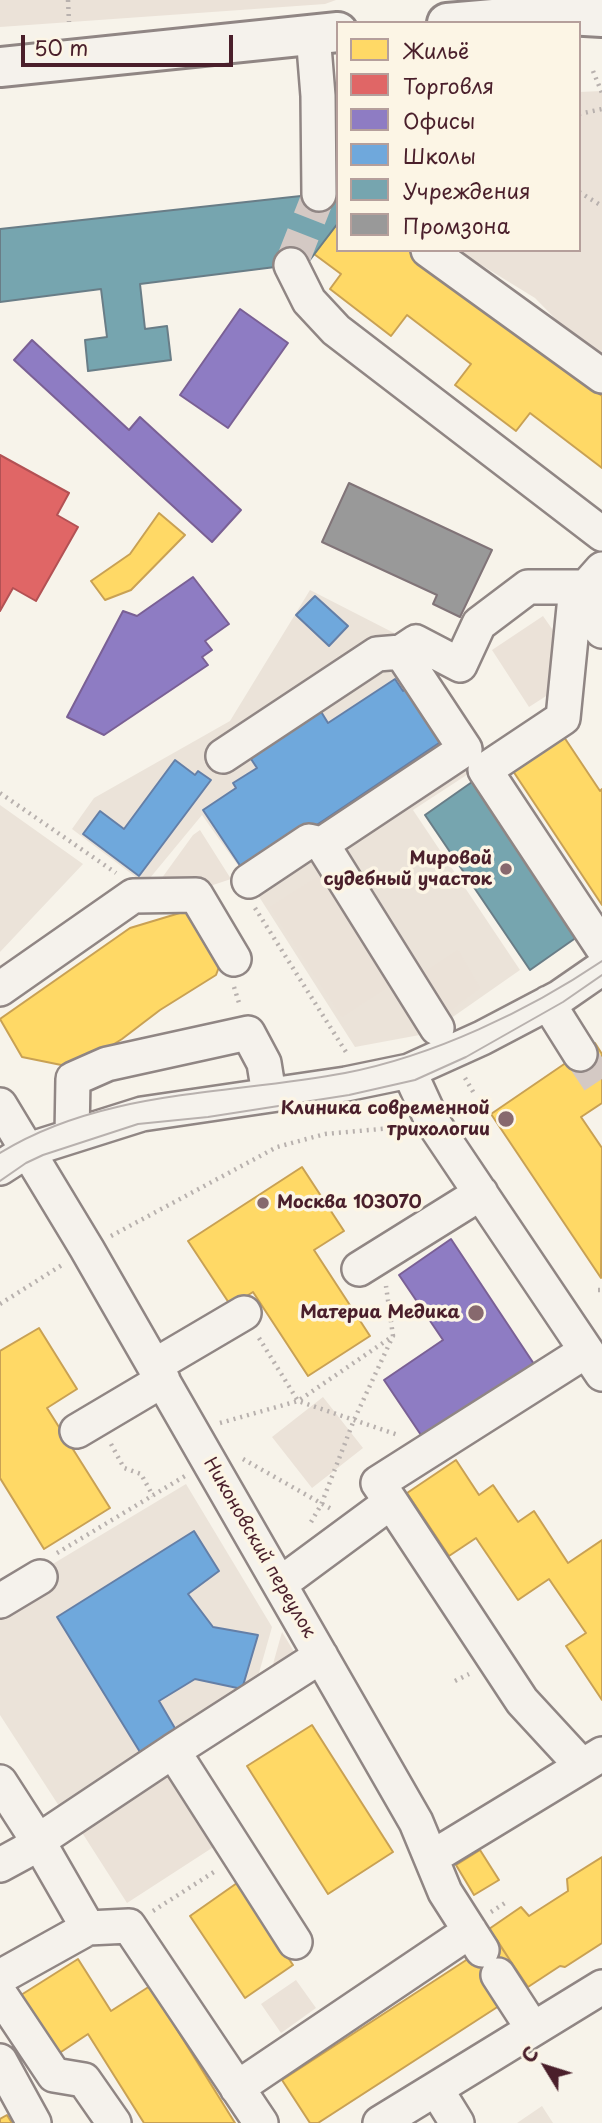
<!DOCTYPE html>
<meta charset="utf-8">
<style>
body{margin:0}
#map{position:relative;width:602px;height:2123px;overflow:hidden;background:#f7f3ea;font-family:"Playpen Sans",sans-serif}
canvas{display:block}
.legend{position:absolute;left:336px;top:21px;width:245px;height:231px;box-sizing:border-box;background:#fcf5e5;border:2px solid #b59f9b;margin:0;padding:9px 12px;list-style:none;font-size:21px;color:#4a1f2b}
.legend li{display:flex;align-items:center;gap:14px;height:35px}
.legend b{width:35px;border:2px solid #b59f9b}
.north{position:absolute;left:511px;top:2032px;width:70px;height:70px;-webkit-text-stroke:5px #fcf5e5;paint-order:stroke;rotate:308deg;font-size:19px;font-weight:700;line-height:28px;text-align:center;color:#4a1f2b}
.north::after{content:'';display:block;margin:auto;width:24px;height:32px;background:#4a1f2b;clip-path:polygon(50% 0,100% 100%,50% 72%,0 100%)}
.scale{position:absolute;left:21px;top:35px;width:212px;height:32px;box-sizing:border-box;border:4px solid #4a1f2b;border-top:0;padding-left:9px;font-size:21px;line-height:24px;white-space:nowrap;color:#4a1f2b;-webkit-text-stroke:5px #fcf5e5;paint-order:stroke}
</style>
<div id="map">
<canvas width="602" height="2123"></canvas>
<ul class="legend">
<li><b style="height:19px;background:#ffd966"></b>Жильё</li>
<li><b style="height:19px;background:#e06666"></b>Торговля</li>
<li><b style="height:19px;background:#8e7cc3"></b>Офисы</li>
<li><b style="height:19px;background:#6fa8dc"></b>Школы</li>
<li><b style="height:19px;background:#76a5af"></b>Учреждения</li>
<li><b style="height:19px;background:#999"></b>Промзона</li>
</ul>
<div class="north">С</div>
<div class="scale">50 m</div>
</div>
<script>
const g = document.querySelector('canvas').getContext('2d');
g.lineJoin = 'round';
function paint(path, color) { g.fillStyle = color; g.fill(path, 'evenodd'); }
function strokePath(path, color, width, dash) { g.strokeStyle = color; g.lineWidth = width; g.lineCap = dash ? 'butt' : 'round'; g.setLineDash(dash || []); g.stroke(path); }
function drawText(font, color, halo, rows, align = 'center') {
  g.font = font + ' "Playpen Sans",sans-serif'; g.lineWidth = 7; g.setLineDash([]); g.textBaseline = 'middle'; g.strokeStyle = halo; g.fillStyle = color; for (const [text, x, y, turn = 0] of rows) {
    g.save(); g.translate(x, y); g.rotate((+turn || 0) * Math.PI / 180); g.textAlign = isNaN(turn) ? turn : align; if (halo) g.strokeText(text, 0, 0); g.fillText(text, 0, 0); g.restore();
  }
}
const built = new Path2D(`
 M310,590l86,44 21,-8 31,16 -14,28 45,67 3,28 -69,45 107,160 -83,58 -12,6 -70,13 -106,-166 -47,-66 -57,69 -73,-55 22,-31 136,-77z
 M0,805l83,59 -83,88z
 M186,1484l86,143 -19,67 -194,112 -59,-91v-107l21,-25z
 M542,2106l11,17h-36l3,-2z`);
const green = new Path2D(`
 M0,0h336l-11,4 -325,23z
 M602,91v264l-20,-9 -47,-48 -78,-48h122v-158z
 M543,616l14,20 -3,55 -25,16 -37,-57z
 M200,830l31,49 -21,7 -51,-4 34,-47z
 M323,873l71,110 -52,34 -72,-110z
 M458,950l22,38 -34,26 -24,-40z
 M323,1397l40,51 -51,40 -40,-51z
 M282,1632l20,33 -36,24z
 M168,1774l47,72 -88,57 -46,-72z
 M296,1980l20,28 -35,25 -20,-29z`);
const homes = new Path2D(`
 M338,223v27h72l192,146v72l-72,-55 -14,18 -61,-46 16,-21 -64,-49 -16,21 -61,-47 11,-15 -27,-20z
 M159,513l26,22 -54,55 -26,10 -14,-19 39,-27z
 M560,731l40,60 2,-2v116l-93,-140z
 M193,909l29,50 -6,16 -56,35 -38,29 -46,29 -54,-11 -22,-38 130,-91z
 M595,1043l7,11v49l-21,14 21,31 -1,130 -110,-164z
 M302,1167l42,64 -30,19 56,86 -62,40 -55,-84 -22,14 -43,-65z
 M39,1328l38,61 -30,19 63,100 -66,41 -44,-71v-127z
 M456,1460l23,35 14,-10 25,37 16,-11 34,52 34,-23v160l-36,-54 20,-13 -37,-54 -31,21 -42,-62 -27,18 -42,-63z
 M312,1725l81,127 -65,42 -81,-128z
 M480,1850l19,30 -25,15 -18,-30z
 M602,1857v86l-37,24 -5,-1 -32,21 -39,-58 32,-22 8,9 39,-25 -1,-12z
 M237,1883l56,82 -48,33 -55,-82z
 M497,1940l16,25 -26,17 15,22 -184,119h-8l-28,-43z
 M78,1959l33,52 39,-25 85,137h-91l-56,-89 -30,20 -37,-59z
 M7,2115l5,8h-12v-4z`);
const shops = new Path2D(`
 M0,455l69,38 -12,22 21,12 -42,74 -23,-13 -13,23z`);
const offices = new Path2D(`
 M240,309l48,34 -60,85 -48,-33z
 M32,340l97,90 11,-13 101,93 -29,32 -198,-182z
 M193,577l36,47 -24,17 7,9 -10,7 6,8 -104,70 -37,-18 56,-106 14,5z
 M451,1239l83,125 -111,74 -39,-58 59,-40 -44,-65z`);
const schools = new Path2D(`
 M315,596l33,30 -19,20 -33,-31z
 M395,679l8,12 4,-3 35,53 -197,132 -42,-63 33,-22 -3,-5 24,-15 -8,-12 71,-46 8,13z
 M175,760l20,15 3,-4 13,9 -72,96 -56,-42 17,-23 24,18z
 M194,1531l25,40 -31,23 25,33 45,8 -16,54 -47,-10 -36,22 17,29 -36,22 -83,-135z`);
const public = new Path2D(`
 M319,194l19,7v22l-35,46 -12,-4 -151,19 5,45 22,-3 4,34 -83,11 -3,-31 22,-3 -6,-48 -101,13v-73z
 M472,782l105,155 -47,33 -105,-155z`);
const industry = new Path2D(`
 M349,483l143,67 -32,67 -27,-13 4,-9 -115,-53z`);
const minorTunnel = new Path2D(`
 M291,265l28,-71
 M580,1054l22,33`);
const path = new Path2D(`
 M68,0l1,22
 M593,71l9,22
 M579,114l23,-5
 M579,192l23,14
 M0,793l116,80
 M255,908l91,144
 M234,987l6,19
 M465,1078l10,17
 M111,1236l166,-89 48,-13 78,-7
 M598,1290h4
 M0,1304l62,-39
 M259,1338l39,63 100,34
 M220,1423l78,-22 95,-65 -7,-50
 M111,1444l13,24 17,6 12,22
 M243,1459l90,51
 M311,1522l10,-17 33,-85 38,-82
 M57,1553l128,-77
 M455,1681l14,-7
 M153,1911l64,-41
 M491,1912l14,-9`);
const minor = new Path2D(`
 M313,34l5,62 1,98
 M428,250l174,126
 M291,265l18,36 27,29 266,204
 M602,569l-16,18v25l16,19
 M576,587l-13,131 -78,52 117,177
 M223,756l154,-102 24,-2
 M322,844l143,-95 -64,-97 15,-10 44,23 19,-41 49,-37h58
 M249,881l60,-40 13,3 115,184
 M0,989l133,-93 63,-1 38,64
 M548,1003l32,51
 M409,1071l23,50 170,253
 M0,1105l87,144 329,573 29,70 37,58
 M72,1136l1,-57 34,-15 141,-31 16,30 5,31
 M0,1168l28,-18 114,-36 204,-30 63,-13 73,-33 78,-41 42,-29
 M359,1269l122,-76
 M154,1366l90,-53
 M77,1431l86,-51
 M391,1502l131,199 60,65
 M280,1584l111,-82 -13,-19 208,-132
 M0,1601l40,-24
 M0,1782l38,59 50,87 41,-2 132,197
 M444,1850l158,-96
 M0,1865l24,-13 14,-11 135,-90
 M295,1942l-122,-191 148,-95
 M498,1975l35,54
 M0,1977l88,-49
 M0,1994l54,81 30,5 30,43
 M0,2061l34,62
 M237,2088l233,-157
 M436,2089l21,34
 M380,2123l222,-136`);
const major = new Path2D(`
 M447,23l103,-9 52,3
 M0,67l338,-35`);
const tram = new Path2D(`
 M0,1153c104,-64 229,-58 345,-80 88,-17 183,-62 257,-112
 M0,1181l26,-18 17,-8 95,-31 70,-7 141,-22 66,-15 51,-23 97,-55 39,-27`);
const markers = [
 [506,869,7,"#87696e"],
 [506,1119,9,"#87696e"],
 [263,1203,7,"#87696e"],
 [476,1313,9,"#87696e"]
];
const poiNames = [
 ["Мировой",492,859],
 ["судебный участок",492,880],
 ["Клиника современной",490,1109],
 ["трихологии",490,1130],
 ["Москва 103070",277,1203,"left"],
 ["Материа Медика",460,1313]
];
const streetNames = [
 ["Никоновский переулок",259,1548,60]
];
paint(built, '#ebe3d9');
paint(green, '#ebe2d8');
paint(homes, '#ffd966');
strokePath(homes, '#c9a154', 2);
paint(shops, '#e06666');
strokePath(shops, '#b35154', 2);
paint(offices, '#8e7cc3');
strokePath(offices, '#7a6095', 2);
paint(schools, '#6fa8dc');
strokePath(schools, '#647fa7', 2);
paint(public, '#76a5af');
strokePath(public, '#697d87', 2);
paint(industry, '#999');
strokePath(industry, '#817478', 2);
strokePath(minorTunnel, '#d4c9c4', 33, [33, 17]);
strokePath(minor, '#908684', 38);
strokePath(major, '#908684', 44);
strokePath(path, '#b8b1ae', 4.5, [2, 5]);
strokePath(minor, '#f5f2ec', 33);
strokePath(major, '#f5f2ec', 38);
strokePath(tram, '#b8b1ae', 2);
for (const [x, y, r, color] of markers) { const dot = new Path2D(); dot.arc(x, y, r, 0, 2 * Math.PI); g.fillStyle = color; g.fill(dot); strokePath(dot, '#fcf5e5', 2.5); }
drawText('bold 18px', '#4a1f2b', '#fcf5e5', poiNames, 'right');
drawText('18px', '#4a1f2b', '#fcf5e5', streetNames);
</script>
